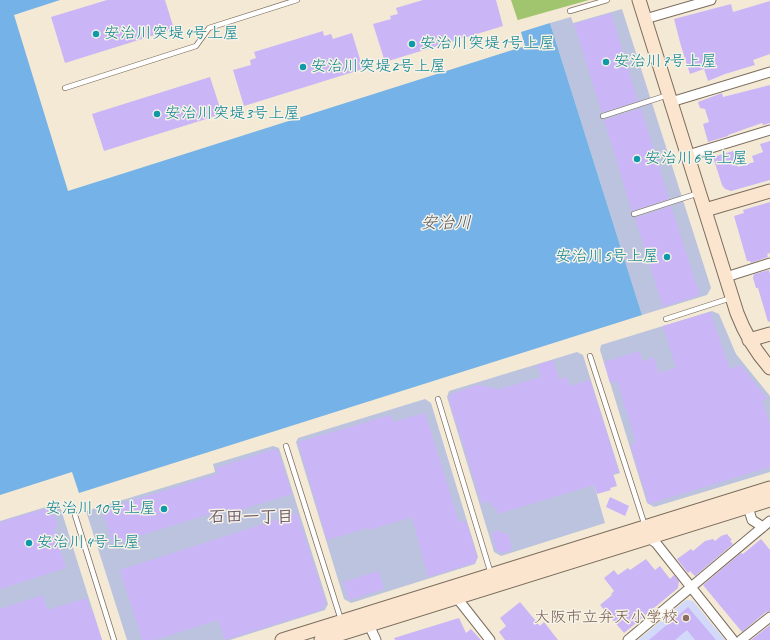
<!DOCTYPE html>
<meta charset="utf-8">
<style>
body{margin:0}
canvas{display:block;background:#f4e9d4}
</style>
<canvas width="770" height="640"></canvas>
<script>
const g = document.querySelector('canvas').getContext('2d');
g.lineJoin = 'round';
function paint(path, color) { g.fillStyle = color; g.fill(path, 'evenodd'); }
function strokePath(path, color, width, dash) { g.strokeStyle = color; g.lineWidth = width; g.lineCap = dash ? 'butt' : 'round'; g.setLineDash(dash || []); g.stroke(path); }
function drawText(font, color, halo, rows, align = 'center') {
  g.font = font + ' Caveat,"Klee One",sans-serif'; g.lineWidth = 3; g.setLineDash([]); g.textBaseline = 'middle'; g.strokeStyle = halo; g.fillStyle = color; for (const [text, x, y, turn = 0] of rows) {
    g.save(); g.translate(x, y); g.rotate((+turn || 0) * Math.PI / 180); g.textAlign = isNaN(turn) ? turn : align; if (halo) g.strokeText(text, 0, 0); g.fillText(text, 0, 0); g.restore();
  }
}
const built = new Path2D(`
 M686,600l7,1 32,39h-87z`);
const industrial = new Path2D(`
 M622,9l89,279 -4,7 -65,20 -92,-292 21,-6 2,6z
 M712,311l7,3 17,40 34,42v76l-116,35 -7,-4 -47,-153 1,-5z
 M577,352l6,3 37,118 -27,8 12,42 -104,33 -7,-4 -47,-155 2,-6z
 M425,399l6,4 47,154 -3,7 -124,39 -7,-4 -48,-157 2,-4z
 M273,446l6,2 49,156 -3,6 -95,30h-103l-41,-129 129,-39 -2,-8z
 M59,503l43,137h-102v-119z`);
const green = new Path2D(`
 M511,0h78l-71,20v1z`);
const water = new Path2D(`
 M0,0h60l-46,15 54,176 457,-145 -4,-14 29,-9 92,292 -563,178 -7,-21 -72,23z`);
const building = new Path2D(`
 M107,0h58l9,29 -109,34 -14,-46z
 M423,0h73l7,26 -118,36 -12,-38 18,-5 -1,-3 8,-2 -2,-6z
 M770,1v53l-17,6 2,5 -30,9 -17,7 -4,-12 -14,5 -9,-28 -7,-27 57,-15 2,8z
 M611,13l27,88 -36,12 -28,-89z
 M323,31l1,5 7,-2 2,5 19,-6 11,36 -119,37 -11,-36 18,-5 -1,-5 6,-2 -2,-6z
 M210,77l12,37 -118,37 -12,-37z
 M770,85v38l-7,2 -1,-2 -34,12v1l-20,6 -5,-18 6,-2 -4,-13 -5,-1 -2,-6 24,-9 1,4z
 M641,108l28,91 -37,12 -28,-91z
 M770,141v39l-39,11 -6,-2 -3,-4 -9,-28 20,-6 5,16 16,-5 -2,-6 11,-4 -3,-8z
 M770,202v51l-3,1 1,3 -17,6 -1,-2h-3l-13,-45 10,-3 -1,-3z
 M671,206l29,89 -37,12 -28,-89z
 M769,270l1,4v47l-2,1 -10,-34h-2l-3,-10 1,-4z
 M710,312l20,57 11,-4 26,34 -5,1 8,25v42l-121,37 -19,-60 6,-1 -19,-62 -7,2 -6,-21 35,-11 4,10 11,-4 5,16 17,-5 -13,-42z
 M553,360l6,19 8,-2 3,9 20,-6 29,92 -6,1 4,13 -7,2 1,2 -14,4 -3,-9 -96,29 -2,-7 -4,1 -2,-7 -8,3 -33,-104 2,-6 26,-9 23,4 41,-12 -4,-12z
 M425,413l34,109 7,-1 11,36 -2,6 -47,14 -16,-60 -43,13 -1,-2 -41,12 -29,-98 93,-27 2,7z
 M275,449l3,2 14,43 -62,19 -1,-5 -116,36 -11,-34 116,-36 -2,-6z
 M610,497l19,9 -4,10 -19,-9z
 M47,508l2,7 5,-1 4,13 -4,1 12,40 -66,21v-67z
 M297,513l29,90 -5,7 -96,30 -7,-20 -63,20h-13l-22,-70z
 M500,530l2,4 6,-1 4,17 -10,3 -6,-3 -4,-17z
 M727,534l5,6 -2,1 3,3 -38,32 -5,-5 -2,2 -11,-14 14,-10 2,2 12,-10 8,-2 2,2 6,-5z
 M761,539l9,11v61l-4,1 -24,20 -39,-47 38,-32 2,1z
 M646,559l9,11 5,-4 10,13 4,-4 5,6 -1,7 -54,45 -24,-28 12,-10 -1,-1 3,-3 -10,-13 10,-8 4,5 10,-7 2,2z
 M379,571l5,18 -35,11 -6,-18z
 M43,595l4,15 40,-12 3,12 2,-1 10,31h-102v-31z
 M520,602l20,24 4,-4 14,18h-53l-6,-8 7,-6 -6,-8z
 M688,607l28,33h-21l-8,-10 -12,10h-26z
 M459,618l7,15 5,-4 10,11h-86l-1,-2z
 M770,625v15h-19z`);
const lane = new Path2D(`
 M570,11l37,-11
 M65,88l131,-42 13,-18 88,-28
 M603,116l65,-21
 M634,214l65,-21
 M666,319l65,-21
 M590,356l55,170
 M438,399l53,175
 M286,446l55,174
 M75,515l39,125`);
const street = new Path2D(`
 M645,19l66,-19
 M671,102l99,-30
 M688,155l82,-25
 M726,277l44,-14
 M748,507l4,13 11,7
 M648,534l1,4 7,5 77,97
 M457,598l33,42
 M369,625l7,15
 M628,640l142,-119
 M741,640l29,-23`);
const secondary = new Path2D(`
 M639,0l98,313c8,21 18,38 33,55
 M705,210l65,-19
 M749,340l21,-6
 M282,640l488,-152
 M321,640l449,-140`);
const markers = [
 [96,34,4,"#0f9aa8"],
 [412,44,4,"#0f9aa8"],
 [606,62,4,"#0f9aa8"],
 [303,67,4,"#0f9aa8"],
 [157,114,4,"#0f9aa8"],
 [637,159,4,"#0f9aa8"],
 [667,257,4,"#0f9aa8"],
 [164,509,4,"#0f9aa8"],
 [29,543,4,"#0f9aa8"],
 [686,618,4,"#8d6e63"]
];
const cultureNames = [
 ["安治川突堤4号上屋",104,34],
 ["安治川突堤1号上屋",420,44],
 ["安治川7号上屋",614,62],
 ["安治川突堤2号上屋",311,67],
 ["安治川突堤3号上屋",165,114],
 ["安治川6号上屋",645,159],
 ["安治川5号上屋",659,257,"right"],
 ["安治川10号上屋",156,509,"right"],
 ["安治川4号上屋",37,543]
];
const educationNames = [
 ["大阪市立弁天小学校",678,618]
];
const waterNames = [
 ["安治川",446,224]
];
const neighbourhoodNames = [
 ["石田一丁目",251,518]
];
paint(built, '#d2d9f9');
paint(industrial, '#bcc3de');
paint(green, '#a1c56e');
paint(water, '#75b2e7');
paint(building, '#cab5f7');
strokePath(lane, '#7c6d5e', 6);
strokePath(street, '#7c6d5e', 11);
strokePath(secondary, '#7c6d5e', 15);
strokePath(lane, '#fff', 4.5);
strokePath(street, '#fff', 9);
strokePath(secondary, '#fce5cf', 13);
for (const [x, y, r, color] of markers) { const dot = new Path2D(); dot.arc(x, y, r, 0, 2 * Math.PI); g.fillStyle = color; g.fill(dot); strokePath(dot, '#f7f3e8', 1.5); }
drawText('16px', '#0d838f', '#f7f3e8', cultureNames, 'left');
drawText('16px', '#785e54', '#f7f3e8', educationNames, 'right');
drawText('italic 17px', '#4c535a', '#f7f3e8', waterNames);
drawText('bold 17px', '#6d5b6a', '#f7f3e8', neighbourhoodNames);
</script>
